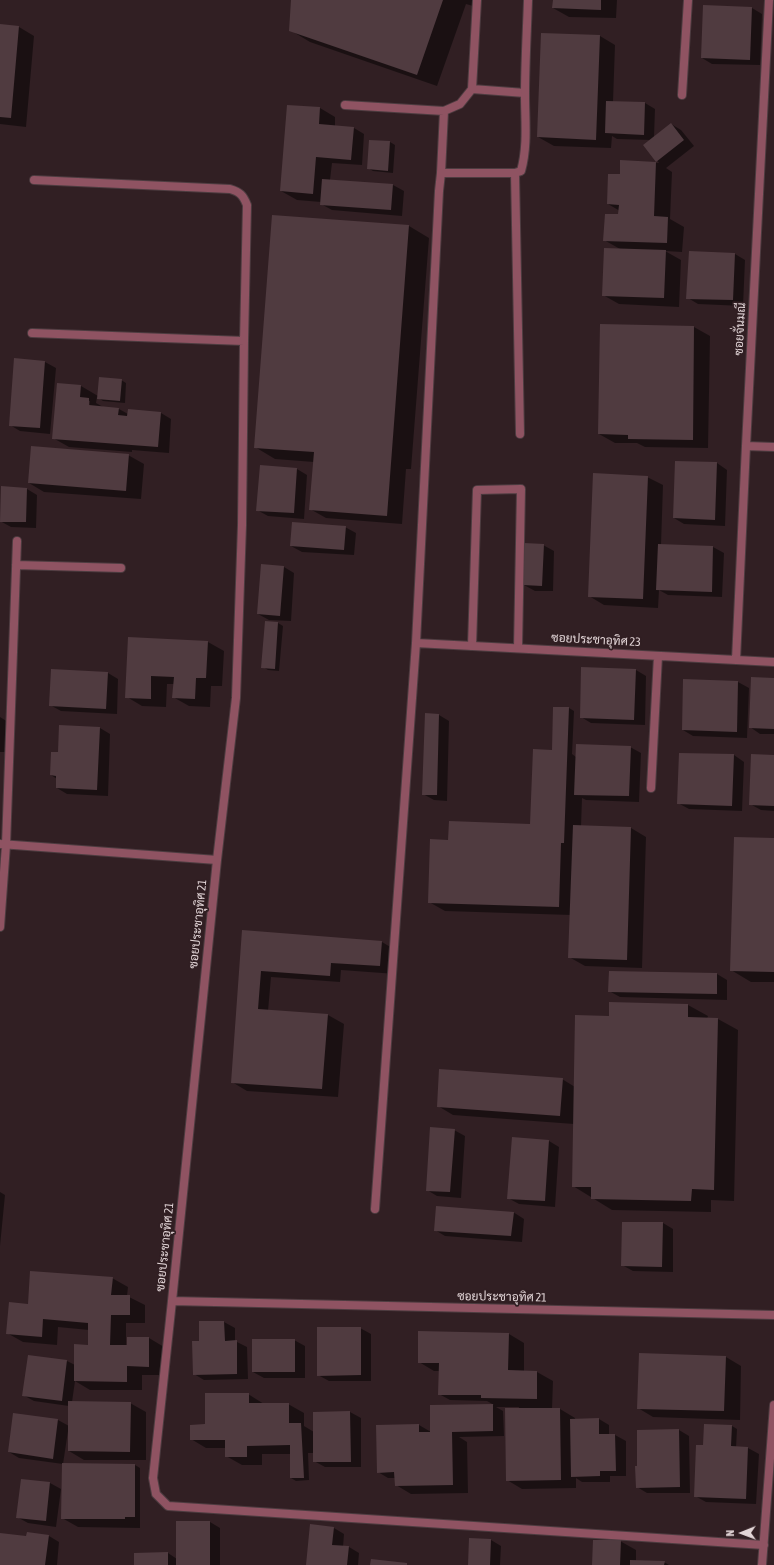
<!DOCTYPE html>
<meta charset="utf-8">
<style>
body{margin:0}
#map{position:relative;width:774px;height:1565px;overflow:hidden;background:#311f23;font-family:"Asap Condensed",sans-serif}
canvas{display:block}
.north{position:absolute;left:722px;top:1513px;width:40px;height:40px;-webkit-text-stroke:3px #311f23;paint-order:stroke;rotate:269deg;font-size:11px;font-weight:700;line-height:16px;text-align:center;color:#e2d5d7}
.north::after{content:'';display:block;margin:auto;width:14px;height:18px;background:#e2d5d7;clip-path:polygon(50% 0,100% 100%,50% 72%,0 100%)}
</style>
<div id="map">
<canvas width="774" height="1565"></canvas>
<div class="north">N</div>
</div>
<script>
const g = document.querySelector('canvas').getContext('2d');
g.lineJoin = 'round';
function paint(path, color) { g.fillStyle = color; g.fill(path, 'evenodd'); }
function strokePath(path, color, width, dash) { g.strokeStyle = color; g.lineWidth = width; g.lineCap = dash ? 'butt' : 'round'; g.setLineDash(dash || []); g.stroke(path); }
function drawText(font, color, halo, rows, align = 'center') {
  g.font = font + ' "Asap Condensed",Sarabun,sans-serif'; g.lineWidth = 3.5; g.setLineDash([]); g.textBaseline = 'middle'; g.strokeStyle = halo; g.fillStyle = color; for (const [text, x, y, turn = 0] of rows) {
    g.save(); g.translate(x, y); g.rotate((+turn || 0) * Math.PI / 180); g.textAlign = isNaN(turn) ? turn : align; if (halo) g.strokeText(text, 0, 0); g.fillText(text, 0, 0); g.restore();
  }
}
const shadow = new Path2D(`
 M292,0h184l-3,6 -7,-2 -29,82 -127,-44 -20,-12z
 M554,0h63l-1,18 -47,-1 -16,-9z
 M752,8l10,6 -2,51 -48,-1 -10,-6z
 M0,25l19,2 15,9 -8,91 -26,-3z
 M600,36l15,9 -2,57 32,1 10,6 -1,28 17,-13 10,6 13,16 -28,22 6,4 -2,47 14,8 -2,25 -17,-1 16,9 -2,47 -60,-3 -16,-9 17,-46 -16,-9 15,-25 1,-4 -12,-7 13,-29v-14l38,2 -14,-18 6,-5 -34,-1 -5,-3 -1,12 -57,-2 -16,-9z
 M320,108l15,9v9l19,2 10,6 -2,31 -30,-2 -2,17 63,5 11,6 -2,25 -70,-6 -11,-6v-2l-24,-2 -16,-9z
 M390,142l5,3 -2,28 -20,-2 -5,-3z
 M409,226l20,12 -18,231h-5l-4,55 -76,-6 -16,-9 4,-47 -39,-3 -20,-12z
 M735,254l10,6 -2,46 -45,-2 -10,-6z
 M601,325l93,2 16,9 -2,112 -63,-1 -8,-4h-22l-16,-9z
 M15,359l30,3 11,6 -6,66 -30,-3 -10,-6z
 M121,380l5,3 -1,20 -22,-2 -6,-4 -1,6 7,4 16,2 9,5 33,-1 10,6 -2,34 -37,-3v2l-63,-5 -16,-9 5,-54 23,2 17,10zM88,401h2l-1,9z
 M128,455l16,9 -3,35 -97,-7 -15,-9z
 M717,463l10,7 -2,56 -41,-2 -10,-6z
 M297,469l10,6 -3,44 -36,-3 -11,-6z
 M647,477l16,8 -2,60 52,2 11,6 -2,44 -54,-2 -9,-5 -1,18 -54,-3 -15,-9z
 M27,489l10,6 -1,33 -25,-1 -11,-6z
 M345,527l11,6 -2,22 -52,-3 -11,-6z
 M543,545l11,6 -1,40h-18l-11,-6z
 M284,567l10,6 -3,48 -22,-1 -11,-6z
 M278,623l5,3 -4,45 -11,-1 -5,-3z
 M129,638l79,4 16,9 -2,35h-11l-1,21 -21,-1 -16,-9 1,-13h-7l-1,23 -24,-1 -15,-9z
 M636,670l10,6 -1,49 -54,-2 -10,-6z
 M108,673l10,6 -1,35 -56,-3 -11,-6z
 M774,679v55h-14l-10,-7z
 M684,680l54,2 11,6 -2,50 -54,-2 -10,-6z
 M569,708l5,3 -2,43 4,3 54,-10 11,6 -2,49 -53,-2 -4,-2 -1,29 50,1 15,9 -4,131 -57,-2 -16,-9 2,-42 -126,-4 -16,-9 24,-61 78,-16z
 M439,715l10,6 -2,80 -13,-1 -11,-6z
 M0,717l8,5v30h-8z
 M100,728l10,6 -2,62 -41,-2 -10,-6v-9l-6,-4 8,-22z
 M734,755l10,7 -2,49 -53,-2 -11,-6z
 M774,756v55l-13,-1 -11,-6z
 M774,839v143h-23l-20,-12z
 M382,942l15,9 -1,23 -55,-4 -1,12 -69,-5 -3,34 60,4 16,9 -6,73 -91,-6 -15,-9 9,-125z
 M717,974l10,6v20l-107,-3 -11,-6z
 M688,1005l20,11 -1,3h11l20,11 -4,171 -23,-1v12l-99,-2 -39,-24 1,-62 -121,-9 -15,-9 124,-27 13,8 35,-70z
 M454,1130l11,6 -4,62 -24,-2 -10,-6z
 M549,1141l10,6 -4,60 -36,-3 -11,-6z
 M0,1192l5,3 -5,51z
 M513,1212l11,7 -2,23 -77,-6 -10,-6z
 M663,1223l10,6v43l-40,-1 -11,-6z
 M112,1278l16,9 -1,9 18,9v18h-19v23l23,-8 15,9v28h-22v15h-52l-15,-9 -3,21 58,1 16,9v48h-62l-15,-9v-20h-1l-5,33 72,1 5,3v60l-62,-1 -16,-9 1,-54 -44,-6 -10,-6 49,-32 11,6v-20l-35,-5 -11,-6 44,-34 8,4 14,-19v-16l-31,-3 -1,18 -34,-3 -16,-9 22,-28z
 M200,1322h24l11,6v13l12,6 1,32 -44,1 -10,-6 6,-32z
 M360,1328l11,6v47h-42l-11,-6z
 M509,1334l15,9v29h13l16,9 -1,28h8l15,9v2l24,-1 10,6v10h6l11,6v35h-16v6h-28l-6,-4v10l-54,1 -15,-9 12,-73h-23l7,4 1,25 -45,1 8,5 1,51 -57,1 -15,-9v-7h-8l-10,-6 41,-47 12,7v-26l63,-1 -7,-4 -37,-1 -11,-6v-23h-5l-15,-9z
 M294,1340l11,6v32h-41l-11,-6z
 M726,1357l15,9 -1,54 -87,-3 -15,-9z
 M248,1394l16,10h24l16,9v13l10,6v-20h36l11,6v49h-36l-11,-6v-8h-6l1,27 -13,1 -5,-3v-24h-29v11h-20l-16,-9v-8h-20l-15,-9 15,-14z
 M732,1426l5,3 -1,19h12l11,6 -3,50 -50,-2 -11,-6 11,-50z
 M679,1430l10,6 1,57h-43l-10,-6 1,-20z
 M22,1480l28,3 11,6 -5,38 -28,-4 -11,-6z
 M210,1522l10,6v37h-85l33,-12 9,6z
 M334,1528l10,6 -1,13h6l10,6 -1,12h-51z
 M28,1533l21,3 10,6 -2,23h-57v-31l27,3z
 M491,1540l10,6 -1,19h-31z
 M620,1541l16,9v11l28,1 5,3h-76z`);
const building = new Path2D(`
 M291,0h152l-26,75 -128,-44z
 M553,0h48v10l-49,-2z
 M703,5l49,2 -2,53 -49,-2z
 M0,24l19,2 -8,92 -11,-1z
 M541,33l59,2 -4,105 -59,-3z
 M606,101l39,1 -1,33 -39,-2z
 M287,105l33,2 -1,17 35,3 -3,33 -35,-3 -3,37 -33,-3z
 M671,123l13,17 -28,22 -13,-17z
 M369,140l21,1 -2,30 -21,-2z
 M620,160l36,2 -2,54 14,1 -1,26 -64,-2 2,-27h13l1,-9 -12,-1 1,-30h12z
 M322,179l71,5 -2,26 -71,-5z
 M272,215l137,10 -22,291 -78,-6 5,-58 -60,-4z
 M604,248l62,2 -2,48 -62,-2z
 M689,251l46,2 -2,47 -47,-1z
 M600,324l94,2 -1,114 -65,-1v-4l-30,-1z
 M14,358l31,3 -5,67 -31,-2z
 M99,377l23,2 -2,22 -23,-2z
 M57,383l24,2 -1,12 9,1v7l30,3 -1,7 9,1 1,-7 33,3 -3,35 -106,-8z
 M31,446l98,8 -3,37 -98,-8z
 M675,461l42,1 -2,58 -42,-2z
 M260,465l37,3 -3,45 -38,-2z
 M593,473l55,3 -5,123 -55,-2z
 M1,486l26,2 -1,34h-26z
 M292,522l54,4 -2,24 -54,-4z
 M524,543l20,1 -2,42 -19,-1z
 M658,544l55,2 -1,46 -56,-2z
 M261,564l23,2 -4,50 -23,-2z
 M265,621l13,1 -3,47 -14,-1z
 M128,637l80,4 -2,37h-10l-1,21 -23,-1 2,-21 -23,-1v23l-26,-1z
 M581,667l55,2 -2,51 -54,-2z
 M51,669l57,3 -2,37 -57,-3z
 M751,677l23,1v51l-25,-1z
 M683,679l55,2 -1,51 -55,-2z
 M553,707h16l-5,136h-3l-2,64 -131,-4 2,-64 18,1 1,-19 81,3 3,-75 19,1z
 M425,713l14,1 -2,81h-15z
 M59,725l41,2 -3,63 -41,-2v-12l-6,-1 1,-23h7z
 M576,744l55,2 -2,50 -55,-1z
 M679,753l55,1 -2,52 -55,-2z
 M751,754l23,1v51l-25,-1z
 M573,825l58,2 -4,133 -59,-2z
 M734,837l40,1v134l-44,-1z
 M242,930l140,11 -2,25 -49,-3 -1,13 -69,-5 -3,38 70,5 -6,75 -91,-6z
 M609,971l108,2v21l-109,-2z
 M609,1002l79,2v13l30,1 -4,172 -22,-1 -1,12 -100,-2v-12h-19l3,-172 34,1z
 M439,1069l124,9 -3,38 -123,-9z
 M430,1127l25,2 -5,63 -24,-1z
 M512,1137l37,3 -4,61 -38,-2z
 M436,1206l78,6 -3,24 -77,-5z
 M622,1222h41l-1,45 -41,-1z
 M30,1271l83,6 -2,18h19v20h-19l-1,30h17v-8h22v30l-22,-1v16l-53,-1v-37l14,1v-22l-45,-4 -1,18 -36,-3 3,-32 19,2z
 M199,1321h25l1,20 12,-1v34l-44,1 -1,-34h7z
 M317,1327h44v48l-44,1z
 M418,1331l91,2 -1,37 29,1v28l-56,-1v-3h-43l1,-32h-21z
 M252,1339h43v33h-43z
 M639,1353l87,3 -2,55 -87,-2z
 M28,1355l39,5 -5,41 -40,-5z
 M205,1393h44v10h40v20h12l3,55h-14v-33l-43,1v11h-22v-17h-35v-15l15,-1z
 M68,1401l63,1 -1,50 -62,-1z
 M493,1404v27l-41,1 1,53 -58,1 -1,-14 -17,1 -1,-48 43,-1v8h11v-27z
 M505,1408h55l1,72 -55,1z
 M350,1411l1,51h-38v-50z
 M13,1413l45,6 -5,40 -45,-7z
 M599,1418v16h16l1,37h-16v5l-29,1 -1,-58z
 M704,1424l28,1 -1,21 17,1 -2,52 -52,-2 2,-52h7z
 M679,1429l1,58 -44,1 -1,-22h2v-36z
 M62,1463l73,1v53h-10v2h-64z
 M21,1479l29,3 -4,39 -30,-3z
 M176,1521h34v44h-34z
 M310,1524l24,3 -2,18 17,1 -2,19h-41z
 M27,1532l22,3 -4,30h-45v-32l26,3z
 M469,1538l22,1 -1,26h-22z
 M593,1540h28l-1,25h-28z
 M168,1552v13h-34v-12z
 M371,1559l36,4v2h-37z
 M630,1560l35,1 -1,4h-34z`);
const service = new Path2D(`
 M477,0l-5,89 53,4
 M345,105l99,6 16,-7 12,-15
 M441,173l3,-62
 M515,173l5,261
 M472,646l5,-156 44,-1 -3,159`);
const minor = new Path2D(`
 M682,95l6,-95
 M34,180l196,9c10,3 13,6 17,16l-3,136 -2,184 -6,173 -19,162
 M32,333l212,8
 M746,446l28,1
 M16,565l105,3
 M416,643l358,19
 M736,660l10,-214 23,-446
 M651,788l7,-132
 M0,844l217,16 -45,441 602,14
 M0,927l6,-82 11,-304
 M375,1209l41,-566 23,-452 2,-18h74l6,-2c7,-25 4,-51 4,-76 0,-32 2,-64 3,-95
 M172,1301l-19,177 3,16 12,12 596,39
 M762,1565l12,-160`);
const streetNames = [
 ["ซอยจั่นมณี",740,329,-87],
 ["ซอยประชาอุทิศ 23",596,640,3],
 ["ซอยประชาอุทิศ 21",198,924,-84],
 ["ซอยประชาอุทิศ 21",165,1247,-84],
 ["ซอยประชาอุทิศ 21",502,1297,1]
];
paint(shadow, '#0007');
paint(building, '#503b40');
strokePath(service, '#4d3c40', 10);
strokePath(minor, '#4d3c40', 10);
strokePath(service, '#8f5362', 8);
strokePath(minor, '#8f5362', 8);
drawText('12px', '#e2d5d7', '#311f23', streetNames);
</script>
